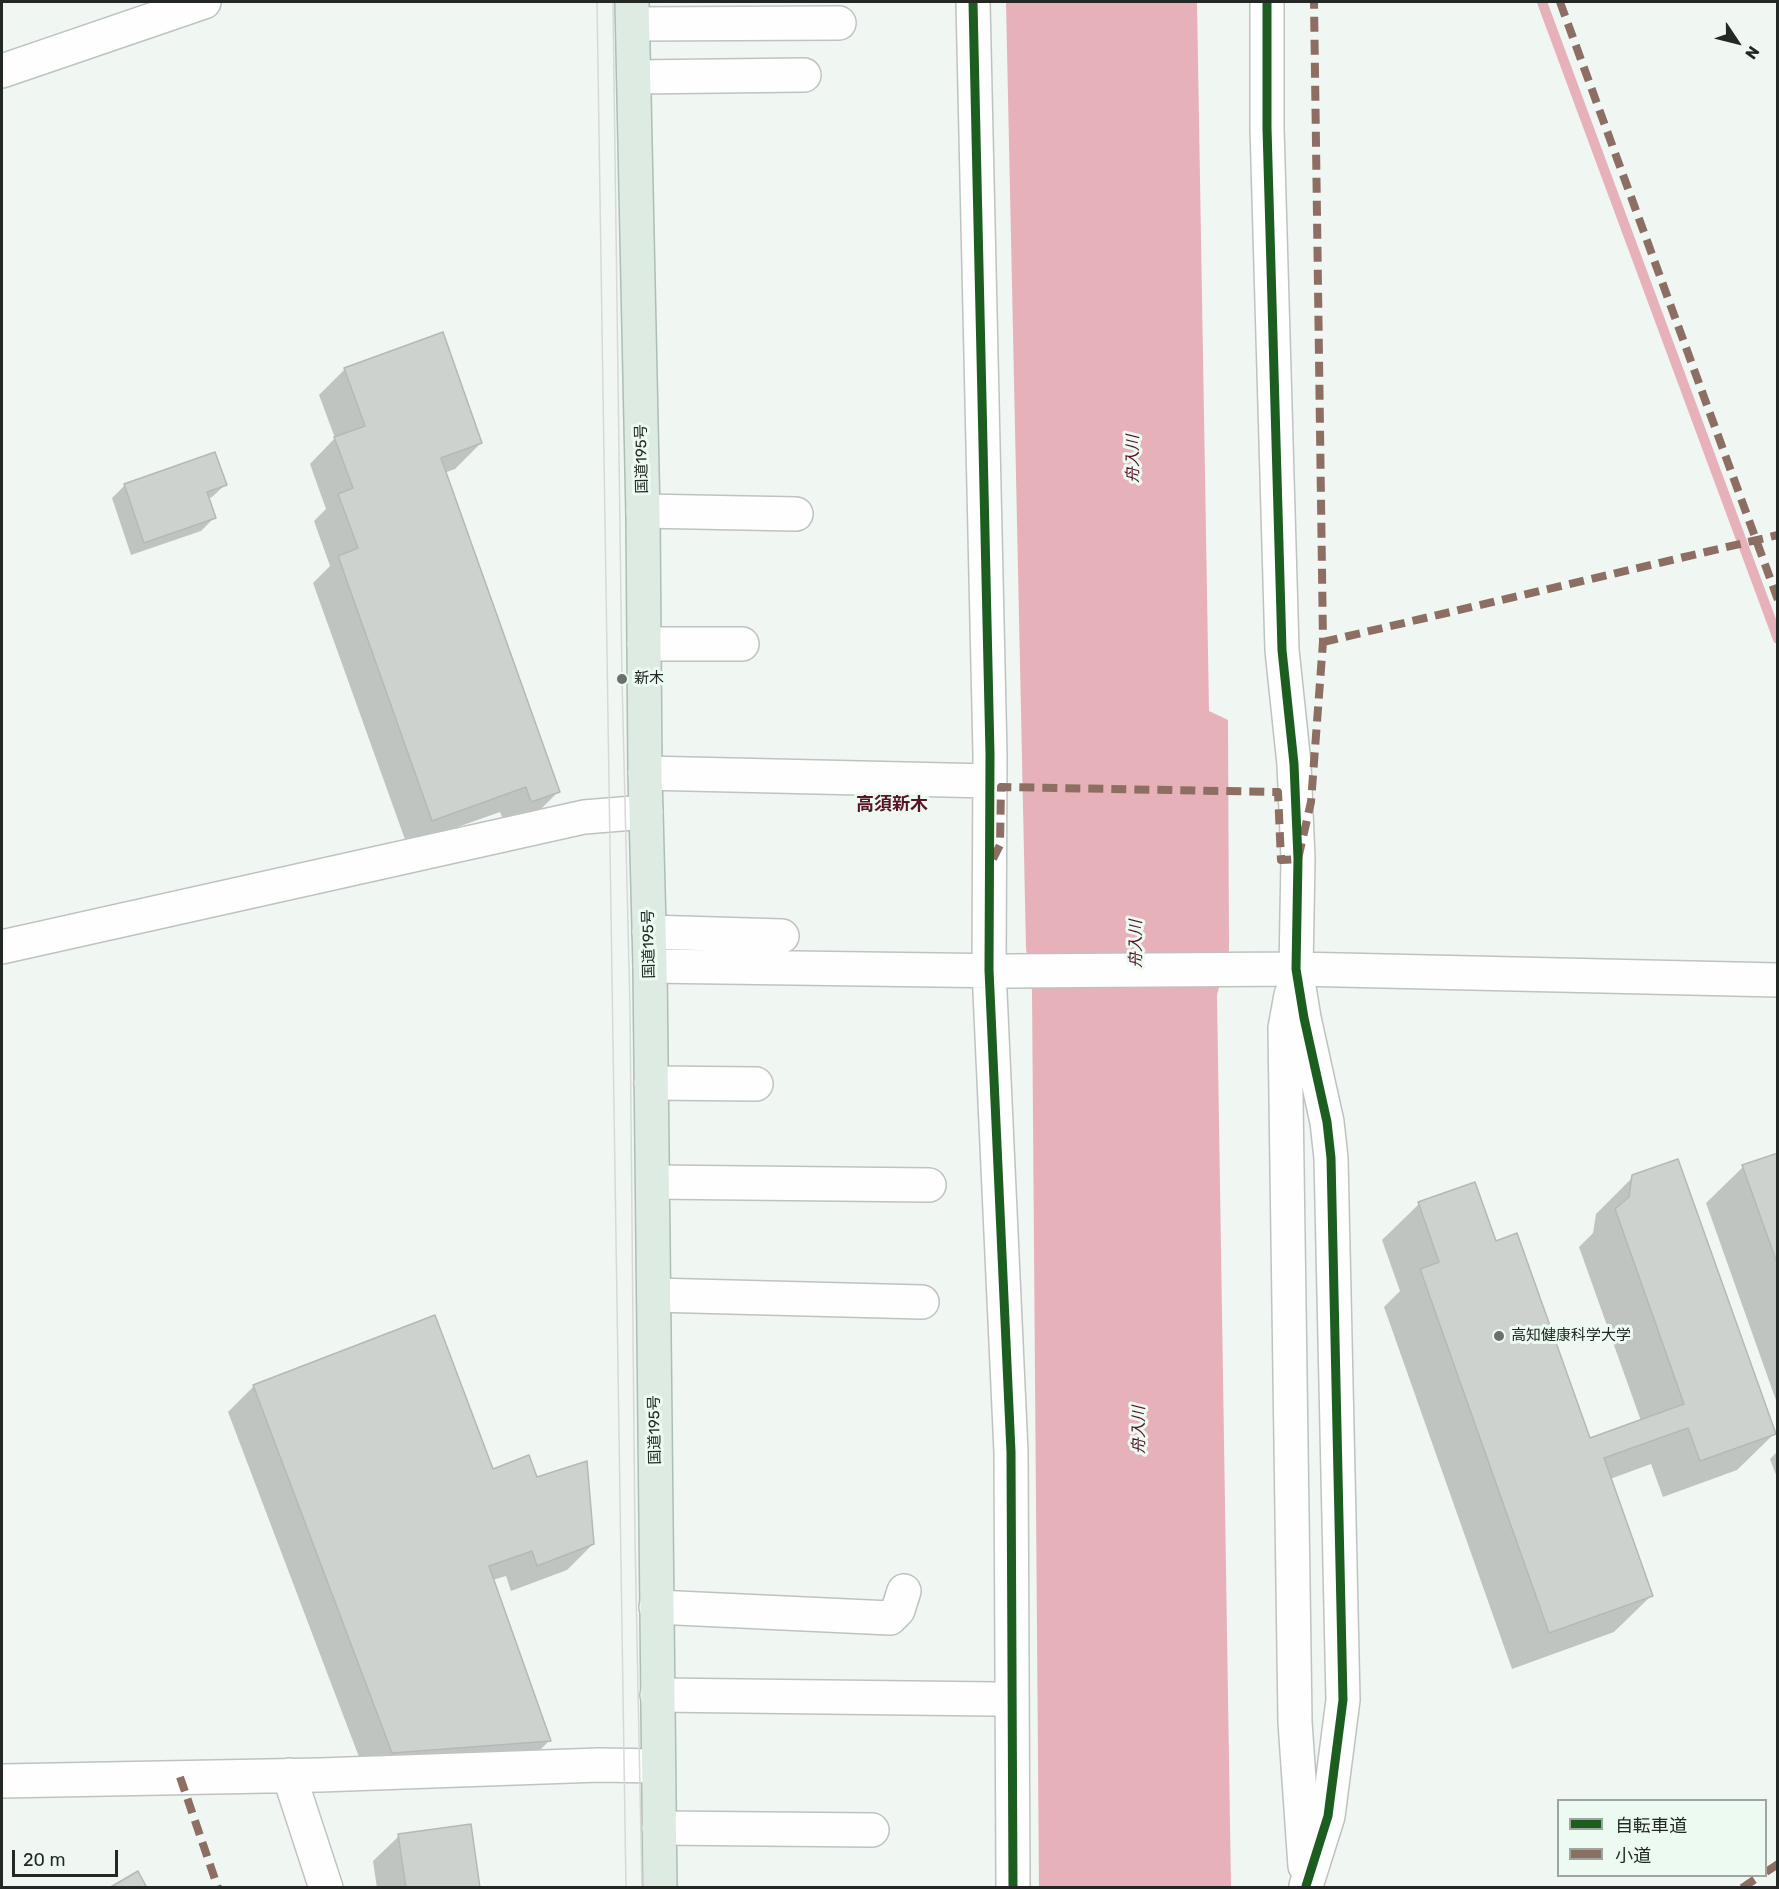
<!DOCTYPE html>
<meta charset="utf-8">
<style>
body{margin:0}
#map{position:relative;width:1779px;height:1889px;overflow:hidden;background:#f0f6f2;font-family:Rubik,"Noto Sans JP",sans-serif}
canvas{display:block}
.frame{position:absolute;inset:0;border:3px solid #232825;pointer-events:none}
.legend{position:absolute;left:1557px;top:1799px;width:210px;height:78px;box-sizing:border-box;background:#ecfaf1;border:2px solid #9ca69f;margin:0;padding:8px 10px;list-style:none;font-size:18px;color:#232825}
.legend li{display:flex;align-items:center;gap:12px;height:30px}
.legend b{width:30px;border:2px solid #9ca69f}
.north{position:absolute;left:1707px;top:12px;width:60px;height:60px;-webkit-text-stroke:4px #ecfaf1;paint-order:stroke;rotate:125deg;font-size:16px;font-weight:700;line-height:24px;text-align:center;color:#232825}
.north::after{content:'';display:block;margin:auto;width:21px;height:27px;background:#232825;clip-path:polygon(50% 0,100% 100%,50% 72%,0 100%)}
.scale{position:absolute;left:12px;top:1850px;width:106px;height:27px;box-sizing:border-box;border:3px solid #232825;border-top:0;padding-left:8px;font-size:18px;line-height:21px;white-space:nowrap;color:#232825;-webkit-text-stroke:4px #ecfaf1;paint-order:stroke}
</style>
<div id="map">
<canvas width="1779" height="1889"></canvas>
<div class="frame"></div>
<ul class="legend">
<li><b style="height:8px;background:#1b5e20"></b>自転車道</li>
<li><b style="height:8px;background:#8d6e63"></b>小道</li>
</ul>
<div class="north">N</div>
<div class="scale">20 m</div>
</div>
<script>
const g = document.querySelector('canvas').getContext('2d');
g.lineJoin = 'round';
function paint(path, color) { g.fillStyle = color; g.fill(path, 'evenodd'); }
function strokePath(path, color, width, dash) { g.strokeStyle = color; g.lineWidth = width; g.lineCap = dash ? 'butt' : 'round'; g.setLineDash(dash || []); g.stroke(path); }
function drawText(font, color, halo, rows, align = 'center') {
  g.font = font + ' Rubik,"Noto Sans JP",sans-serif'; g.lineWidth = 6; g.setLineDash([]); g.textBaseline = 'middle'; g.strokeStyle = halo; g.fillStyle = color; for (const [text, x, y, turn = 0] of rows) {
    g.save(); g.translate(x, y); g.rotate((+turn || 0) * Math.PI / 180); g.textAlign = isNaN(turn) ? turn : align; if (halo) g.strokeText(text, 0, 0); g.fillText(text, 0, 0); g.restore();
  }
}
const water = new Path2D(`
 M1006,2h191l12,709 19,9 1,230 -12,45 14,892h-192l-7,-896 -6,-43z`);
const shadow = new Path2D(`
 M345,369l136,74 -26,26 -11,4 114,319 -25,25 -27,10 -6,-15 -93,33 -94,-262 17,-17 -16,-45 12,-12 -16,-45 25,-26 -16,-43z
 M125,485h100l-13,12 -5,2 7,19 -13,13 -70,24 -19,-57z
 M1778,1154v252l-72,-203 37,-36z
 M1633,1177l141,257 -37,36 -74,27 -12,-33 -41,15 41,117 -37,36 -102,37 -128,-362 16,-16 -18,-51 37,-36 76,39 94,197 52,-19 -62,-174 14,-14 3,-19z
 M254,1386l238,85 44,8 57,65 -26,26 -56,21 -5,-15 -13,4 56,161 -25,25 -157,12 -139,-366z
 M1778,1451v29l-8,-21z
 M399,1836l80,52h-102l-4,-27z`);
const stream = new Path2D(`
 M1542,2l236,637`);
const building = new Path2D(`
 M443,332l39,111 -41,15 119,334 -29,10 -5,-15 -94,34 -94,-265 20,-8 -20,-54 15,-6 -19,-51 31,-11 -21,-58z
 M215,452l12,33 -20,7 9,26 -72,25 -20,-59z
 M1778,1153v113l-36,-101z
 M1678,1159l98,275 -76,27 -12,-33 -84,30 49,138 -104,37 -129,-364 19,-7 -21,-60 57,-20 21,59 21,-8 73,205 94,-34 -69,-195 14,-12 3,-22z
 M435,1315l58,154 36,-14 8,22 50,-16 7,83 -57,22 -5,-15 -43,15 62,175 -159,12 -139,-368z
 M471,1824l9,64h-74l-8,-54z
 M138,1871l9,17h-38z`);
const minor = new Path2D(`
 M973,2l17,752 -1,216 22,482 2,436
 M1267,2v126l15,522 12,114 4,95 -2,110 8,49 23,104 4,36 12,542 -15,116 -22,70 1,2
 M633,24l206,-1
 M2,71l202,-69
 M634,77l170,-2
 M643,511l153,3
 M644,644h98
 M645,773l345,8
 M649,932l133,4
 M2,947l582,-130 62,-5
 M650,966l359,5 287,-2 482,11
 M1291,995l-6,33 10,694 10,144
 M651,1083l105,1
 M653,1182l276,3
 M654,1295l268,7
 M656,1607l234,11 8,-8 6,-19
 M657,1695l337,4
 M289,1775l37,113
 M2,1781l318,-6 279,-10 59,1
 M659,1828l213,2`);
const highway = new Path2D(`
 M632,2l11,514 2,257 5,193 10,922`);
const tram = new Path2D(`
 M597,2l29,1886
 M613,2l9,677 8,329 5,532 7,348`);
const quiet = new Path2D(`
 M1560,2l218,598
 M1323,642l455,-107
 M993,859l7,-14 1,-58 277,5 3,68 17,-1 13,-57 12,-160 -9,-640
 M180,1777l38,111
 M1766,1872l12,-8
 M1742,1888l18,-12`);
const cycleway = new Path2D(`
 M973,2l17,752 -1,216 22,482 2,436
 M1267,2v126l15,522 12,114 4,95 -2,110 8,49 23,104 4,36 12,542 -15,116 -22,70 1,2`);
const markers = [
 [622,679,6,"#6b706d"],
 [1499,1336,6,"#6b706d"]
];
const streetNames = [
 ["国道195号",642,459,-91],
 ["国道195号",649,944,-91],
 ["国道195号",655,1430,-91]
];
const poiNames = [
 ["新木",634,679],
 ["高知健康科学大学",1511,1336]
];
const waterNames = [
 ["舟入川",1133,459,-90],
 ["舟入川",1136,944,-90],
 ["舟入川",1139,1430,-90]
];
const quarterNames = [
 ["高須新木",892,805]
];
paint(water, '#e7b1b9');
paint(shadow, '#0003');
strokePath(stream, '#e7b1b9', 10);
paint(building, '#cdd2cf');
strokePath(building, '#b4b9b6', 1.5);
strokePath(minor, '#bec3c0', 36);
strokePath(highway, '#adbeb4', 36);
strokePath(minor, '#fdfefd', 33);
strokePath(highway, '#ddebe3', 33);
strokePath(tram, '#d6d9d8', 1.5);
strokePath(quiet, '#8d6e63', 8, [15, 8]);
strokePath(cycleway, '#1b5e20', 9);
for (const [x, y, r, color] of markers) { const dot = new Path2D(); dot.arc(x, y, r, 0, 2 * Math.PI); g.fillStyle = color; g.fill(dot); strokePath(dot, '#ecfaf1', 2); }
drawText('15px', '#232825', '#ecfaf1', streetNames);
drawText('15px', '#232825', '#ecfaf1', poiNames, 'left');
drawText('italic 16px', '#550f24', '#ecfaf1', waterNames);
drawText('bold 18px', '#581427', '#ecfaf1', quarterNames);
</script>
